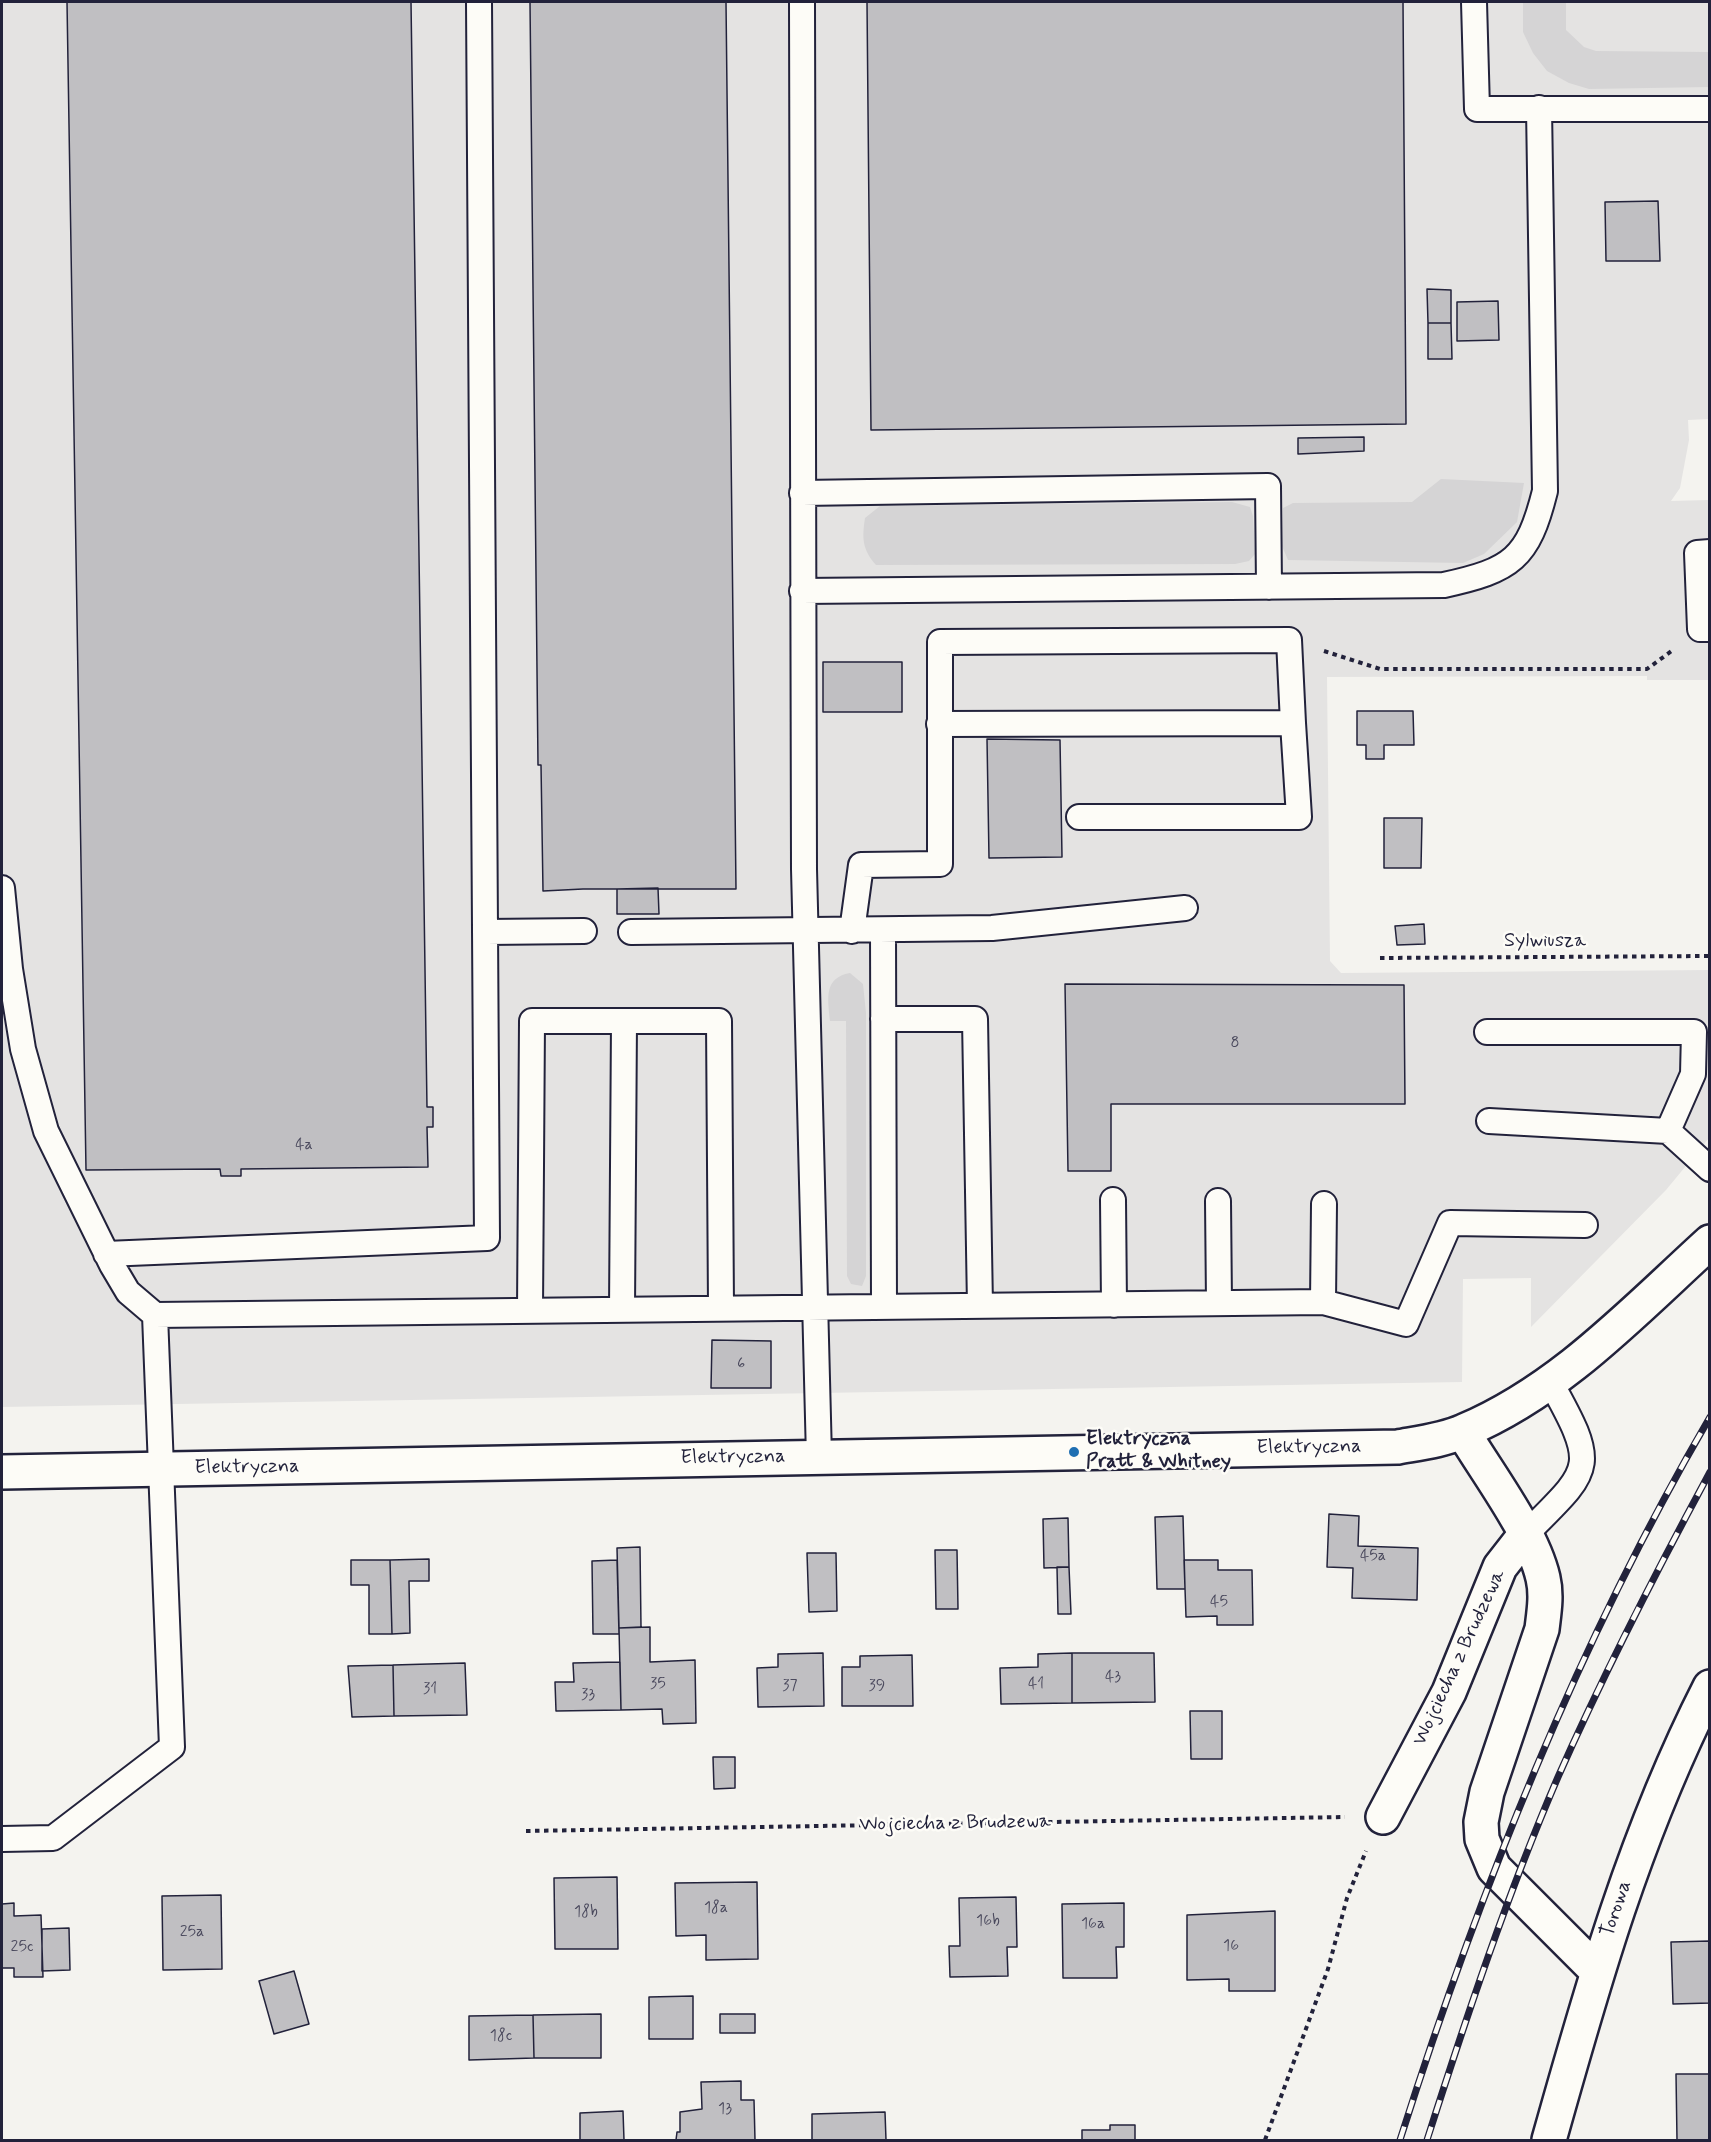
<!DOCTYPE html>
<style>
body{margin:0}
#map{position:relative;width:1711px;height:2142px;overflow:hidden;background:#f4f3ef;font-family:Mynerve,sans-serif}
canvas{display:block}
.frame{position:absolute;inset:0;border:3px solid #22223b;pointer-events:none}
</style>
<div id="map">
<canvas width="1711" height="2142"></canvas>
<div class="frame"></div>
</div>
<script>
const g = document.querySelector('canvas').getContext('2d');
g.lineJoin = 'round';
function paint(path, color) { g.fillStyle = color; g.fill(path, 'evenodd'); }
function strokePath(path, color, width, dash) { g.strokeStyle = color; g.lineWidth = width; g.lineCap = dash ? 'butt' : 'round'; g.setLineDash(dash || []); g.stroke(path); }
function drawText(font, color, halo, rows, align = 'center') {
  g.font = font + ' Mynerve,sans-serif'; g.lineWidth = 5; g.setLineDash([]); g.textBaseline = 'middle'; g.strokeStyle = halo; g.fillStyle = color; for (const [text, x, y, turn = 0] of rows) {
    g.save(); g.translate(x, y); g.rotate((+turn || 0) * Math.PI / 180); g.textAlign = isNaN(turn) ? turn : align; if (halo) g.strokeText(text, 0, 0); g.fillText(text, 0, 0); g.restore();
  }
}
const built = new Path2D(`
 M2,2h1707v417l-21,1 1,20 -9,48 -9,13 38,-1v180h-62v-4l-320,1 3,284 11,12 368,-3v168l-43,52 -135,137v-49l-68,1 -1,103 -1460,25z`);
const green = new Path2D(`
 M1523,2h43v28l18,17 12,4 113,1v35l-120,2 -20,-6 -22,-12 -14,-18 -10,-21z
 M1441,479l83,4 -7,39 -33,32 -21,9 -175,-3 -6,-14 1,-38 10,-5 119,-1z
 M1232,502l18,5 3,9 2,38 -6,7 -14,3 -359,1c-14,-16 -14,-27 -11,-47l15,-12z
 M850,973l13,11 3,29v263l-4,10 -11,-2 -4,-8 -1,-255h-16c-2,-22 -7,-43 20,-48z`);
const building = new Path2D(`
 M67,2h344l16,1105h6v20h-6l1,40 -187,2v7h-20l-1,-7 -134,1z
 M530,2h196l10,887h-153l-40,2 -2,-126h-3z
 M867,2h536l3,422 -535,6z
 M1658,201l2,60h-54l-1,-59z
 M1427,289l24,1v33h-23z
 M1498,301l1,39 -42,1v-39z
 M1428,323h23l1,36h-24z
 M1364,437v14l-66,3v-16z
 M823,662h79v50h-79z
 M1357,711h56l1,34h-30v14h-18v-14h-9z
 M987,739l73,1 2,117 -73,1z
 M1384,818h38l-1,50h-37z
 M658,888l1,26h-42v-25z
 M1424,924l1,20 -28,1 -2,-19z
 M1065,984l339,1 1,119h-294v67h-43z
 M712,1340l59,1v47h-60z
 M1329,1514l30,2 -1,30 60,2 -1,52 -65,-2 1,-30 -26,-1z
 M1183,1516l2,73h-28l-2,-72z
 M1068,1518l1,49 -25,1 -1,-49z
 M640,1547l1,80 -22,1 -2,-80z
 M935,1550h22l1,59h-22z
 M807,1553h29l1,58 -28,1z
 M429,1559v22h-20l1,52 -18,1 -2,-74z
 M351,1560h39l2,74h-23v-49h-18z
 M617,1560l2,74h-26l-1,-73z
 M1184,1560h34v10h34l1,55h-36v-9l-31,1z
 M1057,1567h12l2,47h-13z
 M650,1627v35l45,-2 1,63 -33,1 -1,-15 -41,1 -2,-82z
 M823,1653l1,53 -66,1 -1,-39 21,-1v-13z
 M1072,1653v50l-71,1 -1,-36 38,-1v-13z
 M1072,1653h82l1,49 -83,1z
 M912,1655l1,51h-71v-39h18v-11z
 M620,1662l1,48 -65,1 -1,-29h19l-1,-19z
 M465,1663l2,52 -73,1 -1,-51z
 M393,1665l1,51 -42,1 -4,-51z
 M1190,1711h32v48h-31z
 M713,1757h22v31l-21,1z
 M617,1877l1,72h-63l-1,-71z
 M757,1882l1,77 -52,1v-25l-30,1 -1,-53z
 M221,1895l1,74 -59,1 -1,-74z
 M1016,1897l1,50h-10l1,29 -58,1 -1,-31h11l-1,-48z
 M14,1903v13l27,-1 2,62h-29v-9h-12v-64z
 M1124,1903v44h-8l1,31h-54l-1,-74z
 M1275,1911v80h-46v-12l-42,1v-65z
 M69,1928l1,42 -28,1v-42z
 M1710,1941v62l-37,1 -2,-62z
 M294,1971l15,53 -35,10 -15,-53z
 M693,1996v43h-44v-42z
 M601,2014v44h-67l-1,-43z
 M720,2014h35v19h-35z
 M533,2015l1,43 -65,2v-44z
 M1676,2074h34v66h-33z
 M741,2081v19h13l1,40h-79l1,-8h3v-20l22,-3 -1,-27z
 M623,2111l1,29h-44v-27z
 M885,2112l1,28h-74v-26z
 M1110,2125h25v15h-53v-10h28z`);
const path = new Path2D(`
 M1324,651l56,18h267l26,-19
 M1380,958l330,-2
 M526,1831l819,-14
 M1265,2140l63,-171 19,-71 19,-47`);
const service = new Path2D(`
 M802,2l2,867 15,588
 M1474,2l3,107h233
 M802,493l466,-7 1,101
 M1710,552l-13,1 3,76h10
 M802,591l642,-6c68,-15 84,-26 101,-94l-6,-383
 M1079,817h220l-6,-94
 M2,888l8,81 13,80 23,82 66,134 16,27 27,23 1168,-13 83,22 44,-101 135,2
 M852,931l9,-66 79,-1v-222l349,-2 4,83 -354,1
 M883,931l1,376
 M486,932l98,-1
 M631,932l361,-4 193,-20
 M883,1019h92l5,287
 M1487,1032h207l-1,42 -25,57
 M1489,1121l179,10 42,38
 M1113,1200l1,105
 M1218,1201l1,102
 M106,1254l381,-16 -8,-1236
 M1323,1302l1,-98
 M530,1310l2,-289h187l2,286
 M622,1310l2,-289
 M1525,1535c67,-67 74,-66 26,-152
 M2,1839l51,-1 119,-91 -17,-432`);
const minor = new Path2D(`
 M1463,1432c25,42 69,99 80,146 4,17 1,34 -1,51l-55,163 -6,30 1,17 12,29 102,102
 M2,1472l1396,-25c22,-4 46,-7 66,-16 97,-41 169,-119 246,-189
 M1383,1817l66,-125 51,-125 25,-32
 M1549,2140c44,-157 86,-306 161,-453`);
const rail = new Path2D(`
 M1400,2140c80,-251 177,-495 310,-723
 M1427,2140c39,-122 80,-245 131,-363 46,-104 98,-205 152,-305`);
const markers = [
 [1074,1452,6,"#1f6fb2"]
];
const numberNames = [
 ["8",1235,1044],
 ["4a",304,1146],
 ["6",741,1365],
 ["45a",1373,1557],
 ["45",1219,1603],
 ["43",1113,1678],
 ["35",658,1685],
 ["41",1036,1685],
 ["37",790,1687],
 ["39",877,1687],
 ["31",430,1690],
 ["33",588,1696],
 ["18a",716,1909],
 ["18b",586,1913],
 ["16b",988,1922],
 ["16a",1093,1925],
 ["25a",192,1933],
 ["16",1231,1947],
 ["25c",22,1948],
 ["18c",501,2037],
 ["13",725,2110]
];
const streetNames = [
 ["Sylwiusza",1545,942],
 ["Elektryczna",1309,1448,-1],
 ["Elektryczna",733,1458,-1],
 ["Elektryczna",247,1468,-1],
 ["Wojciecha z Brudzewa",1460,1658,-65],
 ["Wojciecha z Brudzewa",955,1824,-1],
 ["Torowa",1617,1909,-71]
];
const poiNames = [
 ["Elektryczna",1086,1440],
 ["Pratt & Whitney",1086,1463]
];
paint(built, '#e4e3e2');
paint(green, '#d5d4d5');
paint(building, '#c0bfc2');
strokePath(building, '#22223b', 1.5);
strokePath(service, '#22223b', 28);
strokePath(minor, '#22223b', 38);
strokePath(path, '#22223b', 4, [4.5, 4.5]);
strokePath(service, '#fdfcf7', 24);
strokePath(minor, '#fdfcf7', 33);
strokePath(rail, '#22223b', 7);
strokePath(rail, '#fdfcf7', 4.5, [14]);
for (const [x, y, r, color] of markers) { const dot = new Path2D(); dot.arc(x, y, r, 0, 2 * Math.PI); g.fillStyle = color; g.fill(dot); strokePath(dot, '#fdfcf7', 2); }
drawText('16px', '#4a495d', null, numberNames);
drawText('20px', '#22223b', '#fdfcf7', streetNames);
drawText('bold 20px', '#22223b', '#fdfcf7', poiNames, 'left');
</script>
